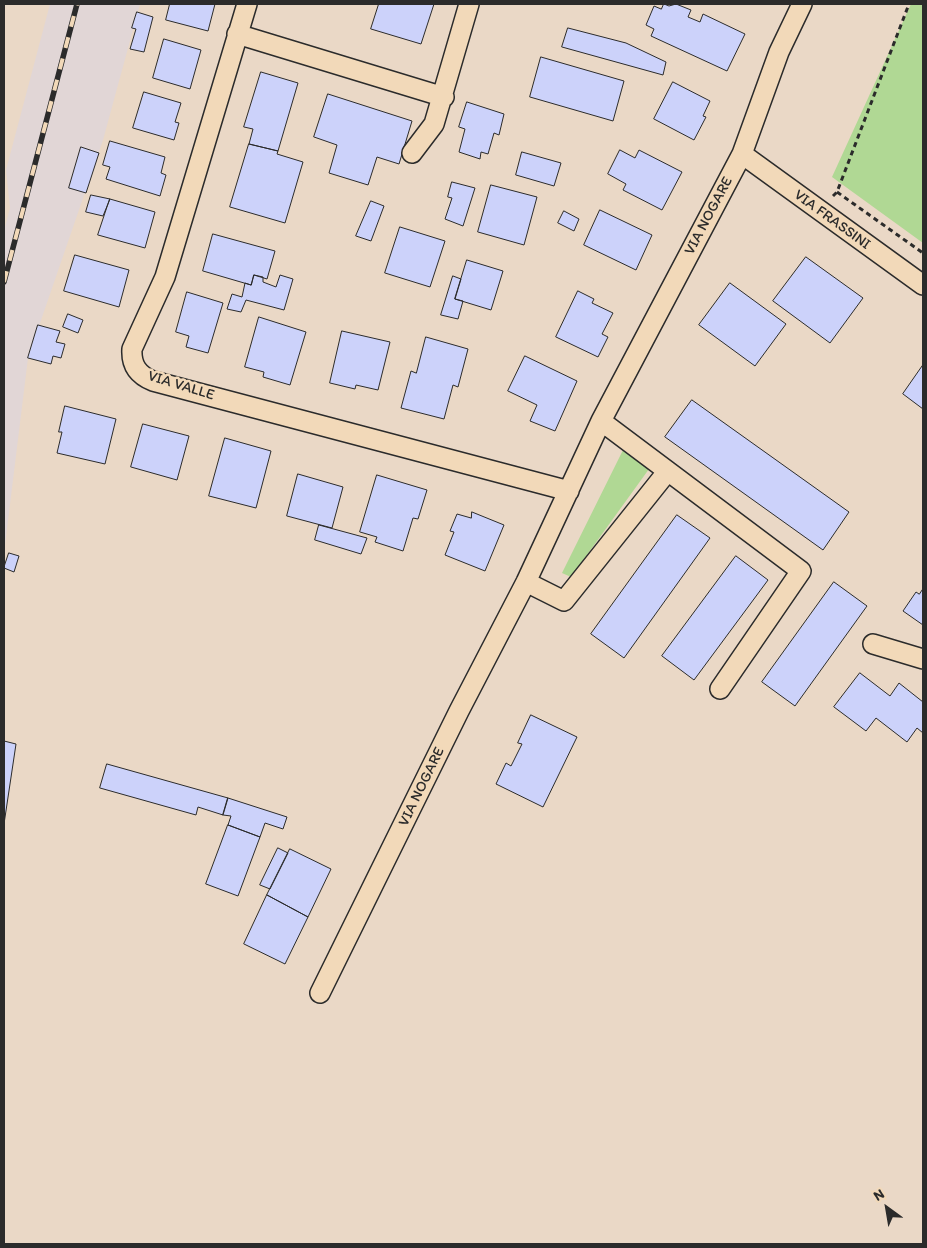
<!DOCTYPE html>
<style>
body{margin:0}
#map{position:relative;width:927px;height:1248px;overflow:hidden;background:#ead8c6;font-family:Itim,sans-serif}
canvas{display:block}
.frame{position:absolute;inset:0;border:5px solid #2b2b2b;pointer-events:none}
.north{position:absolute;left:862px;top:1183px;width:50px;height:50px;-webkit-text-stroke:4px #f2d9b9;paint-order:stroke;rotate:328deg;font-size:14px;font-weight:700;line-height:20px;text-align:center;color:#2b2b2b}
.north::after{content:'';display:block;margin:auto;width:18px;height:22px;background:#2b2b2b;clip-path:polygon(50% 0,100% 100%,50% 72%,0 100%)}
</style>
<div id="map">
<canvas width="927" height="1248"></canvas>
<div class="frame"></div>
<div class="north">N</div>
</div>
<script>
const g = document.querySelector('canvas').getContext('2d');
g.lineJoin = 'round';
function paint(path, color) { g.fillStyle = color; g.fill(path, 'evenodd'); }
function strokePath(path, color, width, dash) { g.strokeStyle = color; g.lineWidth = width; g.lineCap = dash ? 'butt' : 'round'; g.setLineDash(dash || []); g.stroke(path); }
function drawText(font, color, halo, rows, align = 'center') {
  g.font = font + ' Itim,sans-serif'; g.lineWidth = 5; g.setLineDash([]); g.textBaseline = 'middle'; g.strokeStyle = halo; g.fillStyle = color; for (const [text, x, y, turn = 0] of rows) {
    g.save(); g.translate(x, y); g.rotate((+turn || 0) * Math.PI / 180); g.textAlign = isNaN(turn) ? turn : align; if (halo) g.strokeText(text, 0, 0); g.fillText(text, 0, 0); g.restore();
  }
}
const built = new Path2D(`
 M50,4h90l-37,136 -75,218 -24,195v-322l6,-23 -4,-38z`);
const green = new Path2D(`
 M911,4h12v239l-91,-66z
 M624,448l25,21 -78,108 -9,-4z`);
const building = new Path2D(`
 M170,4h45l-7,27 -42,-11z
 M379,4h55l-13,40 -50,-15z
 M664,4l5,2 7,-2 15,6 -3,7 12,5 3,-8 42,20 -18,37 -76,-35 3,-7 -8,-4 8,-19 7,3z
 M137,12l16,5 -9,35 -14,-3 6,-20 -4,-1z
 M568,28l58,15 40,19 -3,13 -101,-28z
 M164,39l37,11 -11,39 -37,-11z
 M541,57l83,24 -11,40 -83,-24z
 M261,72l37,11 -20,68 -29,-7 4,-15 -9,-2z
 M673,82l37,19 -7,15 3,1 -12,23 -40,-21z
 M144,92l37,11 -6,19 4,1 -5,17 -41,-12z
 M328,94l84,27 -13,43 -22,-7 -9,28 -39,-12 8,-28 -23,-8z
 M467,102l37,12 -5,21 -5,-2 -6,21 -7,-2 -1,7 -21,-7 6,-23 -6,-2z
 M110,141l55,16 -4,16 5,2 -6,21 -54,-17 4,-12 -7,-2z
 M249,144l29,7 -1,3 26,8 -18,61 -55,-16z
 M81,147l18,6 -13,40 -17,-5z
 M620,150l15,8 4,-8 43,22 -20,38 -39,-20 3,-6 -18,-10z
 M522,152l39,11 -7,23 -38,-11z
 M452,182l23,6 -12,38 -18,-7 7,-21 -4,-1z
 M491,185l46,12 -13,48 -46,-13z
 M91,195l19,4 -7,17 -17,-4z
 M110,199l45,13 -10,36 -47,-13z
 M371,201l13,5 -13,35 -15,-5z
 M600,210l52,25 -16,35 -52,-25z
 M564,211l15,8 -5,12 -16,-8z
 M400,227l45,14 -15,46 -45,-14z
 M213,234l62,17 -8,28 -13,-4 -3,10 -48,-14z
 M75,255l54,15 -10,37 -55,-16z
 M806,257l57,41 -33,45 -57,-42z
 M467,260l36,11 -12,39 -36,-11z
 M254,275l9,2v5l13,5 4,-12 13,4 -9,31 -38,-10 -5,12 -14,-3 5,-15 10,3 3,-14 6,2z
 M453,276l8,3 -6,20 8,2 -5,18 -17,-4z
 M730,283l56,41 -31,42 -56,-41z
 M578,291l16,8 -2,4 21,10 -11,21 6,3 -10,20 -42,-20z
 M187,292l36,11 -15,50 -22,-6 3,-11 -13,-4z
 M68,314l15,6 -5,13 -15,-6z
 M259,317l47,15 -16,53 -27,-8 1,-5 -19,-5z
 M38,325l22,6 -4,11 9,2 -4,14 -8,-2 -2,8 -23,-6z
 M342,331l48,11 -12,48 -22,-5 -1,4 -25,-6z
 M426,337l42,12 -10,38 -5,-2 -9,34 -43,-11 10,-37 5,2z
 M525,356l52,25 -22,50 -25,-10 7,-16 -29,-14z
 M923,365v44l-20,-15z
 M692,400l157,112 -26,38 -158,-113z
 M65,406l51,13 -11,45 -48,-11 5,-21h-3z
 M143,424l46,12 -12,44 -46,-13z
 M225,438l46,13 -15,57 -47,-12z
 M298,474l45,13 -11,41 -45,-12z
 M377,475l50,15 -9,29 -5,-1 -10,33 -28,-9 2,-5 -17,-5z
 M472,512l32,13 -19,46 -40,-16 9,-23 -4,-1 7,-17 14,4z
 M677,515l33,23 -86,120 -33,-24z
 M319,525l48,13 -6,16 -46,-14z
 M9,553l10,3 -5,16 -10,-4z
 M736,556l32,24 -74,100 -32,-24z
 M834,582l33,24 -72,100 -33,-24z
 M923,589v36l-20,-14 13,-19 3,2z
 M860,673l30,23 9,-13 24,19v31l-6,-5 -10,14 -31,-24 -10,13 -32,-24z
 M531,715l46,22 -34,70 -47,-23 10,-21 5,3 11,-22 -4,-1z
 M4,741l12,3 -12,80z
 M107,764l121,34 -5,17 -25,-8 -2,8 -96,-27z
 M228,798l59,19 -4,12 -18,-6 -5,14 -32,-12 3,-9 -8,-1z
 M228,825l32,12 -22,59 -32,-12z
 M278,848l10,5 -18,36 -10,-4z
 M290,849l41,20 -23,48 -41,-22z
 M267,895l41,22 -23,47 -41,-20z`);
const path = new Path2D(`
 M837,192l86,61
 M833,196l4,-4 72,-188`);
const minor = new Path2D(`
 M247,4l-82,273 -33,72c-1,16 6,26 21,32l416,110
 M237,34l207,63
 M412,153l22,-29 35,-120
 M742,154l181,131
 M601,421l200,150 -81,118
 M526,582l38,19 103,-129
 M873,644l50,15
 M320,993l139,-282 67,-129 75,-161 141,-267 37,-102 23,-48`);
const rail = new Path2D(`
 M4,282l73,-278`);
const streetNames = [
 ["VIA NOGARE",709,216,-62],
 ["VIA FRASSINI",832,220,36],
 ["VIA VALLE",181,386,17],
 ["VIA NOGARE",422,787,-64]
];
paint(built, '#e1d6d6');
paint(green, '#b0d894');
paint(building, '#ccd2fa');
strokePath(building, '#2b2b2b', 1);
strokePath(minor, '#2b2b2b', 22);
strokePath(path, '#2b2b2b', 3, [5, 4]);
strokePath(minor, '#f2d9b9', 19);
strokePath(rail, '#2b2b2b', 5.5);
strokePath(rail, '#f2d9b9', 4, [11]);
drawText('15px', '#2b2b2b', '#f2d9b9', streetNames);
</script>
